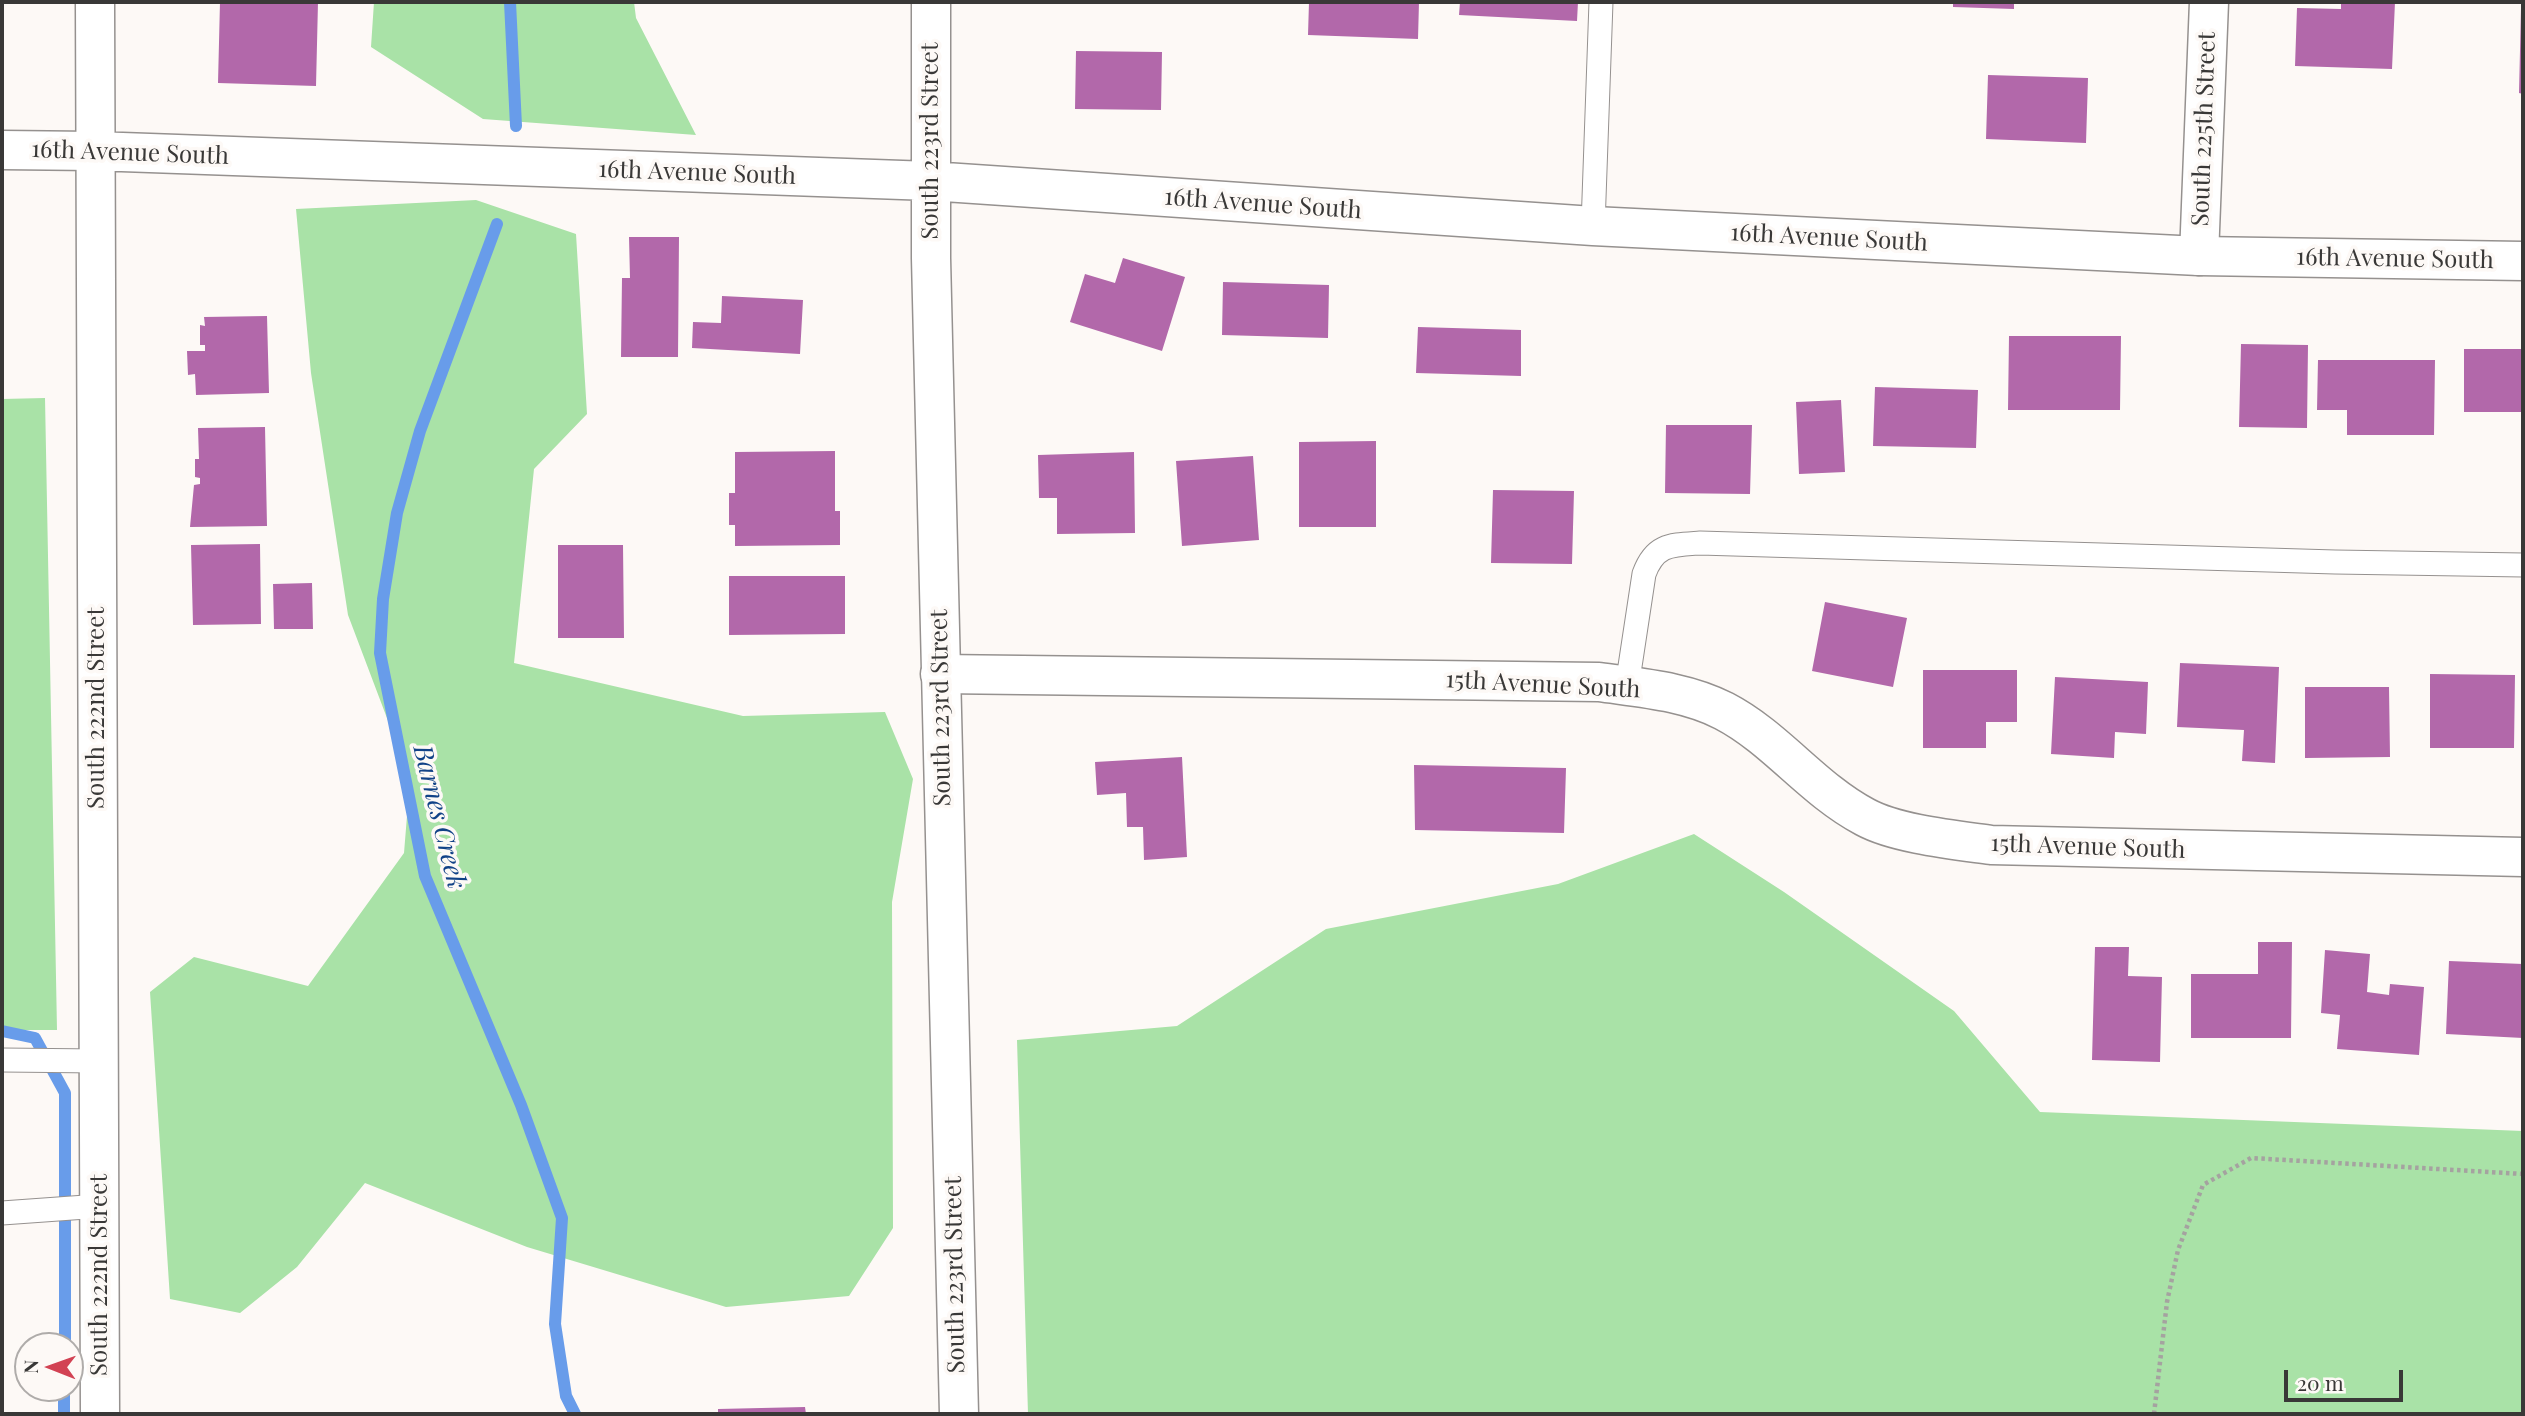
<!DOCTYPE html>
<style>
body{margin:0}
#map{position:relative;width:2525px;height:1416px;overflow:hidden;background:#fdf9f6;font-family:"Playfair Display",serif}
canvas{display:block}
.frame{position:absolute;inset:0;border:4px solid #393837;pointer-events:none}
.north{position:absolute;left:14px;top:1332px;width:70px;height:70px;box-sizing:border-box;background:#fdf9f6;border:2px solid #afacaa;border-radius:50%;rotate:271deg;font-size:19px;font-weight:700;line-height:28px;text-align:center;color:#393837}
.north::after{content:'';display:block;margin:auto;width:24px;height:32px;background:#d24253;clip-path:polygon(50% 0,100% 100%,50% 72%,0 100%)}
.scale{position:absolute;left:2284px;top:1370px;width:119px;height:32px;box-sizing:border-box;border:4px solid #393837;border-top:0;padding-left:9px;font-size:21px;line-height:24px;white-space:nowrap;color:#393837;-webkit-text-stroke:5px #fdf9f6;paint-order:stroke}
</style>
<div id="map">
<canvas width="2525" height="1416"></canvas>
<div class="frame"></div>
<div class="north">N</div>
<div class="scale">20 m</div>
</div>
<script>
const g = document.querySelector('canvas').getContext('2d');
g.lineJoin = 'round';
function paint(path, color) { g.fillStyle = color; g.fill(path, 'evenodd'); }
function strokePath(path, color, width, dash) { g.strokeStyle = color; g.lineWidth = width; g.lineCap = dash ? 'butt' : 'round'; g.setLineDash(dash || []); g.stroke(path); }
function drawText(font, color, halo, rows, align = 'center') {
  g.font = font + ' "Playfair Display",serif'; g.lineWidth = 7; g.setLineDash([]); g.textBaseline = 'middle'; g.strokeStyle = halo; g.fillStyle = color; for (const [text, x, y, turn = 0] of rows) {
    g.save(); g.translate(x, y); g.rotate((+turn || 0) * Math.PI / 180); g.textAlign = isNaN(turn) ? turn : align; if (halo) g.strokeText(text, 0, 0); g.fillText(text, 0, 0); g.restore();
  }
}
const green = new Path2D(`
 M374,2h260l2,16 60,117 -213,-16 -112,-72z
 M476,200l100,34 11,180 -53,55 -20,194 229,53 142,-4 28,67 -21,123 1,326 -44,68 -123,11 -199,-60 -162,-64 -68,84 -57,46 -70,-14 -20,-307 44,-35 114,29 96,-133 6,-74 -62,-164 -37,-242 -15,-164z
 M45,398l12,632h-55v-631z
 M1694,834l90,58 170,119 86,101 483,19v283h-1495l-11,-374 160,-14 149,-97 232,-45z`);
const stream = new Path2D(`
 M510,2l6,124
 M497,224l-77,207 -23,82 -14,86 -3,54 45,223 96,229 41,113 -7,106 11,72 9,18
 M2,1031l33,7 30,55v253
 M64,1414v-26`);
const building = new Path2D(`
 M220,2h98l-2,84 -98,-3z
 M1309,2h110l-1,37 -110,-4z
 M1460,2h118l-1,19 -118,-6z
 M1953,2h61v7l-61,-2z
 M2341,2h54l-3,67 -97,-3 2,-58 44,1z
 M2521,8h2v86l-4,-1z
 M1076,51l86,1 -1,58 -86,-1z
 M1988,75l100,3 -2,65 -100,-4z
 M629,237h50l-1,120h-57l1,-79h8z
 M1123,258l62,19 -23,74 -92,-29 15,-48 30,9z
 M1223,282l106,3 -1,53 -106,-3z
 M722,296l81,4 -3,54 -108,-6 1,-26 28,1z
 M267,316l2,77 -73,2 -1,-21 -7,1 -1,-24h18v-6h-5v-20l5,1 -1,-9z
 M1418,327l103,3v46l-105,-3z
 M2009,336h112l-1,74h-112z
 M2241,344l67,1 -1,83 -68,-1z
 M2464,349h59v63h-59z
 M2318,360h117l-1,75h-87v-25h-30z
 M1875,387l103,3 -2,58 -103,-2z
 M1841,400l4,72 -46,2 -3,-72z
 M1666,425h86l-2,69 -85,-1z
 M265,427l2,99 -77,1 4,-42 6,-1v-6l-5,-1v-18h4l-1,-31z
 M1376,441v86h-77v-85z
 M835,451v60h5v34l-105,1v-21h-6v-32h6v-41z
 M1134,452l1,81 -78,1v-36h-18l-1,-43z
 M1253,456l6,84 -77,6 -6,-85z
 M1493,490l81,1 -2,73 -81,-1z
 M260,544l1,80 -68,1 -2,-80z
 M558,545h65l1,93h-66z
 M729,576h116v58l-116,1z
 M312,583l1,46h-39l-1,-45z
 M1825,602l82,16 -14,69 -81,-16z
 M2180,663l99,4 -4,96 -33,-2 2,-31 -67,-3z
 M1923,670h94v52h-31v26h-63z
 M2430,674l85,1 -1,73h-84z
 M2055,677l93,5 -2,52 -31,-2 -1,26 -63,-4z
 M2305,687h84l1,70 -85,1z
 M1182,757l5,100 -43,3 -1,-33h-16l-1,-34 -29,2 -2,-33z
 M1414,765l152,3 -2,65 -149,-3z
 M2258,942h34l-1,96h-100v-64h67z
 M2095,947h34l-1,29 34,1 -2,85 -68,-2z
 M2325,950l45,4 -3,38 22,3 1,-11 34,3 -5,68 -82,-6 3,-34 -19,-2z
 M2449,961l74,3v74l-77,-4z
 M805,1407l1,7h-88v-5z`);
const path = new Path2D(`
 M2154,1414l13,-112 11,-52 25,-65 48,-27 272,16`);
const service = new Path2D(`
 M1593,226l8,-224
 M1627,686l17,-112c11,-30 27,-29 56,-31l635,19 188,3
 M2,1060l97,1
 M2,1213l98,-7`);
const minor = new Path2D(`
 M2,150l92,1
 M2199,256l10,-254
 M940,674l659,8c42,6 86,9 125,29 52,27 88,78 141,106 31,17 90,23 126,28l532,12`);
const tertiary = new Path2D(`
 M95,2l5,1412
 M931,2v256l28,1156
 M94,151l836,30 663,45 606,30 324,5`);
const streetNames = [
 ["South 225th Street",2204,129,-88],
 ["South 223rd Street",931,141,-90],
 ["16th Avenue South",130,153,2],
 ["16th Avenue South",697,173,2],
 ["16th Avenue South",1263,204,4],
 ["16th Avenue South",1829,238,3],
 ["16th Avenue South",2395,259,1],
 ["15th Avenue South",1543,685,3],
 ["South 222nd Street",97,708,-90],
 ["South 223rd Street",941,708,-91],
 ["15th Avenue South",2088,847,2],
 ["South 222nd Street",100,1275,-90],
 ["South 223rd Street",955,1275,-91]
];
const waterNames = [
 ["Barnes Creek",439,817,76]
];
paint(green, '#a9e2a7');
strokePath(stream, '#689cea', 12);
paint(building, '#b268aa');
strokePath(service, '#95918f', 25);
strokePath(minor, '#95918f', 41);
strokePath(tertiary, '#95918f', 41);
strokePath(path, '#a5a2a0', 4.5, [3.5, 3.5]);
strokePath(service, '#fff', 23);
strokePath(minor, '#fff', 38);
strokePath(tertiary, '#fff', 38);
drawText('24px', '#393837', '#fdf9f6', streetNames);
drawText('italic 26px', '#114287', '#fdf9f6', waterNames);
</script>
